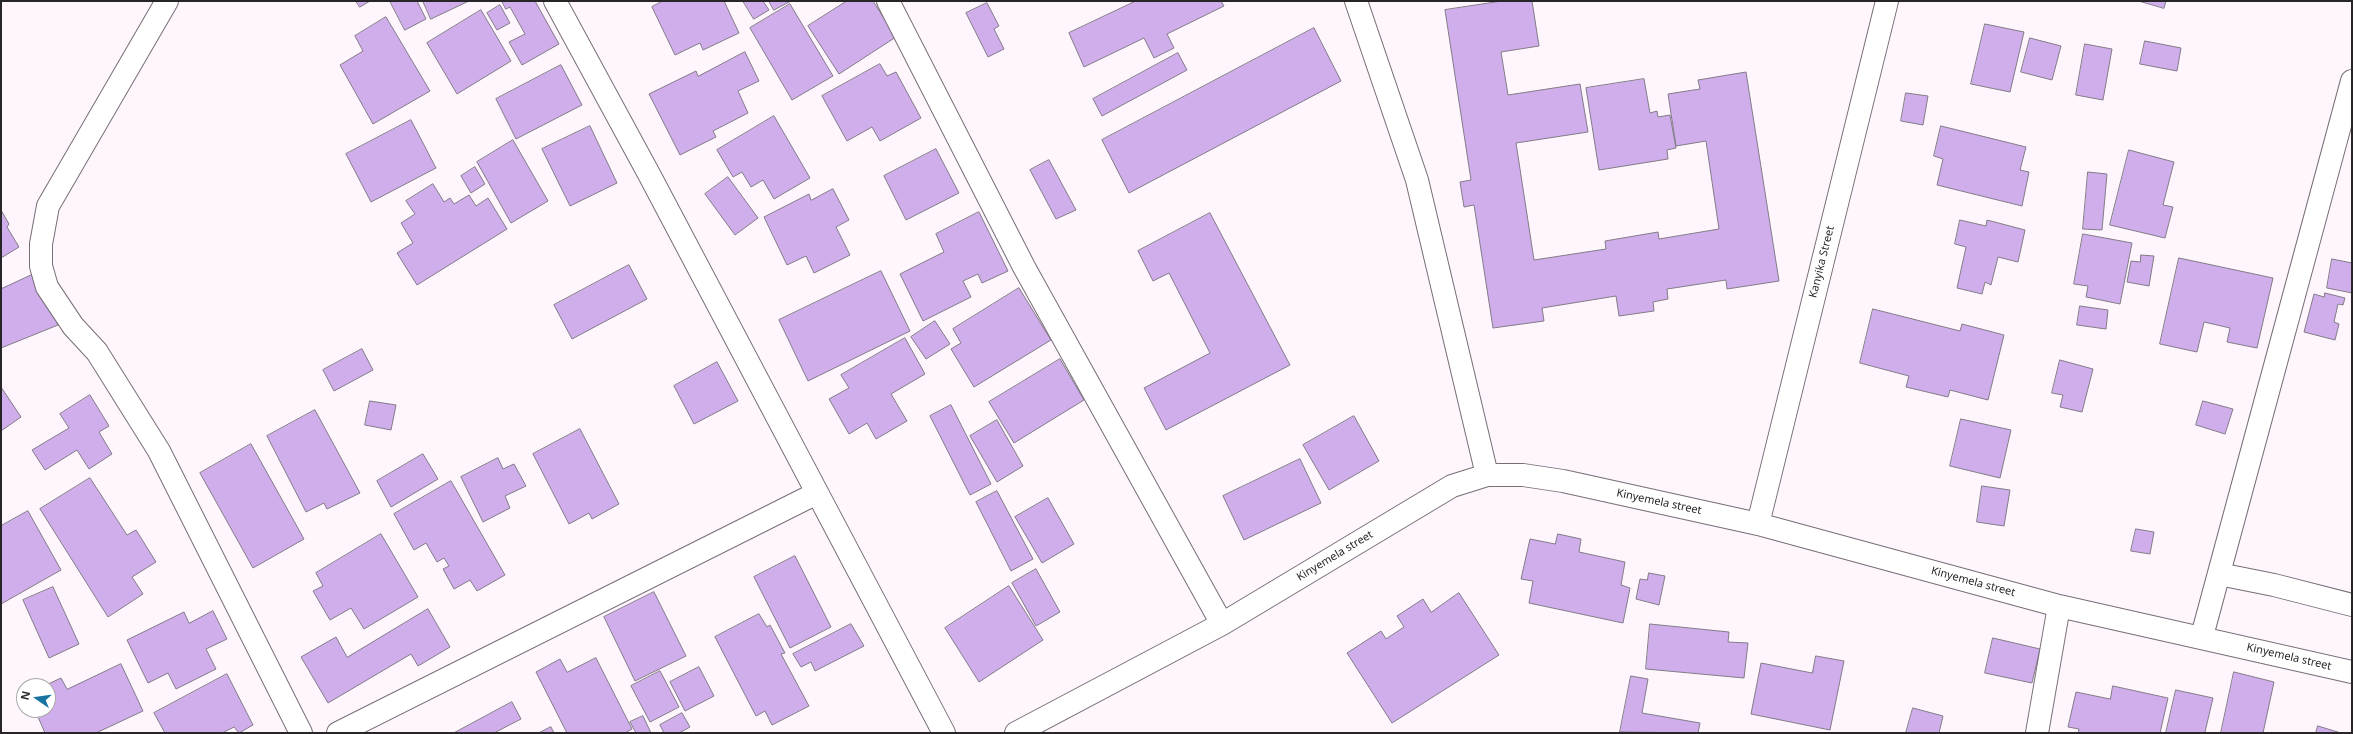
<!DOCTYPE html>
<style>
body{margin:0}
#map{position:relative;width:2353px;height:734px;overflow:hidden;background:#fef5fd;font-family:"Noto Sans",sans-serif}
canvas{display:block}
.frame{position:absolute;inset:0;border:2px solid #282528;pointer-events:none}
.north{position:absolute;left:16px;top:678px;width:40px;height:40px;box-sizing:border-box;background:#fff;border:1px solid #a9a8a9;border-radius:50%;rotate:283deg;font-size:11px;font-weight:700;line-height:16px;text-align:center;color:#282528}
.north::after{content:'';display:block;margin:auto;width:14px;height:18px;background:#1774a2;clip-path:polygon(50% 0,100% 100%,50% 72%,0 100%)}
</style>
<div id="map">
<canvas width="2353" height="734"></canvas>
<div class="frame"></div>
<div class="north">N</div>
</div>
<script>
const g = document.querySelector('canvas').getContext('2d');
g.lineJoin = 'round';
function paint(path, color) { g.fillStyle = color; g.fill(path, 'evenodd'); }
function strokePath(path, color, width, dash) { g.strokeStyle = color; g.lineWidth = width; g.lineCap = dash ? 'butt' : 'round'; g.setLineDash(dash || []); g.stroke(path); }
function drawText(font, color, halo, rows, align = 'center') {
  g.font = font + ' "Noto Sans",sans-serif'; g.lineWidth = 3; g.setLineDash([]); g.textBaseline = 'middle'; g.strokeStyle = halo; g.fillStyle = color; for (const [text, x, y, turn = 0] of rows) {
    g.save(); g.translate(x, y); g.rotate((+turn || 0) * Math.PI / 180); g.textAlign = isNaN(turn) ? turn : align; if (halo) g.strokeText(text, 0, 0); g.fillText(text, 0, 0); g.restore();
  }
}
const building = new Path2D(`
 M356,1h14l-10,6z
 M390,1h27l9,18 -21,11z
 M423,1h46l-38,18z
 M502,1h33l24,43 -37,21 -13,-23 16,-8 -15,-27 -4,2z
 M663,1h61l15,32 -36,17 -3,-7 -25,12 -23,-48z
 M743,1h20l6,9 -15,9z
 M769,1h22l-17,9z
 M847,1h26l23,36 -57,37 -31,-48z
 M1136,1h85l3,5 -57,28 7,14 -20,10 -10,-20 -60,29 -15,-34z
 M1502,1h30l7,45 -38,6 7,43 72,-11 8,48 -72,11 18,117 72,-11 -1,-8 53,-9 1,7 60,-10 -13,-88 -30,5 -8,-52 32,-5 -2,-9 48,-8 33,209 -52,8 -1,-9 -59,9 1,10 -15,3 1,9 -35,5 -3,-20 -74,12 2,13 -51,7 -19,-123 -10,2 -4,-25 11,-2 -26,-170z
 M2139,1h27l-2,7z
 M987,3l12,23 -5,3 10,20 -16,8 -22,-44z
 M790,4l43,72 -41,24 -42,-72z
 M500,5l10,18 -13,7 -10,-17z
 M481,10l30,51 -54,33 -30,-51z
 M386,17l44,74 -57,33 -33,-59 23,-14 -8,-15z
 M1985,24l39,8 -14,60 -39,-8z
 M1314,28l27,53 -212,112 -27,-53z
 M2030,38l31,8 -9,34 -31,-8z
 M2145,41l36,7 -4,23 -37,-7z
 M2085,44l27,5 -9,51 -27,-5z
 M745,52l14,29 -21,10 10,22 -35,18 3,6 -36,18 -31,-61 47,-23 2,5z
 M1178,53l9,17 -85,46 -9,-17z
 M880,64l7,12 9,-4 25,46 -41,23 -8,-14 -25,14 -25,-45z
 M561,65l21,40 -66,34 -20,-40z
 M1644,79l6,34 7,-2 1,6 12,-2 6,33 -9,2 1,9 -69,11 -13,-82z
 M1906,93l22,3 -5,29 -22,-4z
 M774,116l36,62 -36,21 -11,-19 -12,7 -9,-15 -9,5 -16,-27z
 M411,120l25,48 -65,34 -25,-48z
 M590,126l27,57 -47,23 -28,-57z
 M1941,126l85,21 -6,23 9,2 -7,34 -85,-21 6,-26 -9,-3z
 M513,140l35,61 -37,22 -34,-61z
 M936,149l23,44 -53,27 -22,-44z
 M2129,150l45,12 -11,43 10,2 -8,31 -55,-13z
 M1049,160l27,50 -20,9 -26,-49z
 M475,167l10,17 -14,9 -10,-17z
 M2088,172l19,2 -5,56 -19,-1z
 M728,177l30,41 -23,17 -30,-41z
 M433,184l11,18 6,-4 4,6 15,-9 7,11 12,-8 19,31 -90,56 -20,-32 16,-10 -12,-20 14,-9 -9,-13z
 M833,189l16,31 -13,7 14,28 -36,18 -8,-17 -19,9 -23,-48 45,-23 2,6z
 M1,210l8,14 -2,3 12,20 -18,11z
 M979,212l29,59 -26,12 -4,-9 -15,7 8,16 -48,24 -23,-47 44,-22 -8,-18z
 M1210,213l80,152 -124,65 -22,-42 66,-35 -41,-80 -16,8 -15,-30z
 M1960,220l26,6 1,-6 38,10 -7,32 -20,-5 -7,28 -6,-3 -3,12 -25,-6 9,-41 -11,-3z
 M2083,234l49,9 -12,61 -34,-7 2,-11 -14,-2z
 M2141,255l13,1 -5,30 -22,-4 4,-21 9,1z
 M2179,258l94,20 -16,70 -30,-6 3,-14 -26,-6 -7,30 -37,-8z
 M2332,259l20,4v30l-25,-5z
 M629,265l18,34 -75,40 -18,-34z
 M881,271l29,60 -102,50 -29,-61z
 M36,273l22,52 -57,23v-62l1,2z
 M1019,288l32,52 -77,47 -23,-38 10,-6 -8,-14z
 M2325,293l20,5 -2,7 -5,-1 -4,18 5,2 -4,16 -31,-8 10,-38 10,3z
 M2080,306l28,4 -2,19 -29,-4z
 M1873,309l87,22 2,-7 42,11 -16,65 -38,-10 -2,7 -42,-10 3,-11 -49,-13z
 M935,321l15,23 -24,15 -15,-22z
 M905,338l20,36 -34,20 16,27 -31,18 -9,-16 -18,11 -20,-35 20,-11 -8,-13z
 M362,349l11,21 -39,21 -11,-21z
 M1060,359l24,41 -70,43 -25,-41z
 M2060,360l33,9 -11,43 -22,-5 3,-12 -11,-2z
 M717,362l21,39 -44,23 -20,-38z
 M1,387l20,30 -20,14z
 M90,395l19,31 -10,6 13,22 -23,15 -12,-19 -32,20 -13,-20 37,-22 -9,-14z
 M370,401l26,4 -5,25 -26,-5z
 M2203,401l30,8 -8,25 -29,-9z
 M951,405l40,79 -21,11 -40,-79z
 M315,410l45,83 -33,16 -3,-6 -18,9 -39,-76z
 M1354,416l25,45 -50,29 -26,-45z
 M1961,419l50,11 -11,48 -50,-12z
 M997,420l26,46 -26,16 -27,-46z
 M580,429l39,75 -27,15 -3,-6 -20,11 -36,-70z
 M251,444l53,95 -51,29 -53,-95z
 M423,454l15,25 -47,28 -14,-26z
 M498,458l5,11 11,-5 12,22 -21,10 5,12 -27,14 -22,-45z
 M1300,459l21,44 -77,37 -21,-44z
 M90,478l37,57 9,-5 20,32 -24,15 11,17 -35,23 -68,-108z
 M451,481l54,94 -28,16 -7,-11 -16,9 -11,-20 6,-3 -5,-8 -7,4 -11,-19 -12,7 -20,-36z
 M1982,486l28,4 -6,36 -27,-4z
 M997,491l36,68 -22,12 -35,-69z
 M1048,498l26,46 -32,19 -27,-46z
 M28,511l33,59 -60,34v-78z
 M2136,529l18,3 -4,22 -19,-3z
 M381,534l37,63 -54,32 -13,-21 -21,12 -17,-29 10,-5 -7,-13z
 M1558,534l23,5 -2,13 46,10 -4,23 9,3 -7,35 -94,-20 4,-22 -12,-2 9,-40 25,5z
 M795,556l36,71 -41,21 -36,-71z
 M1036,569l24,43 -24,14 -24,-43z
 M1649,573l16,3 -6,29 -23,-6 4,-20 7,1z
 M1009,586l34,54 -64,42 -34,-54z
 M53,587l26,57 -30,14 -26,-58z
 M654,592l32,64 -51,25 -31,-64z
 M1459,593l40,62 -107,68 -45,-70 34,-22 5,8 18,-12 -7,-11 26,-17 8,13z
 M428,609l22,38 -32,19 -7,-12 -83,49 -27,-46 35,-20 11,20z
 M213,611l14,28 -21,10 10,20 -40,20 -8,-16 -20,10 -21,-43 57,-28 5,11z
 M759,614l8,13 3,-2 15,28 -4,1 28,52 -37,19 -7,-14 -9,5 -41,-79z
 M851,624l13,22 -49,25 -4,-9 -10,5 -8,-13z
 M1650,624l79,8 -1,10 20,1 -4,35 -98,-9z
 M1993,638l47,11 -8,34 -47,-10z
 M1816,656l28,5 -14,69 -79,-16 10,-51 51,10z
 M596,658l36,71 -7,4h-58l-31,-61 24,-13 7,13z
 M121,664l22,47 -47,22h-51l-10,-23h13v-24h-4l17,-8 6,11z
 M699,667l15,29 -29,15 -15,-29z
 M660,671l19,36 -29,15 -19,-36z
 M2234,672l40,10 -11,51h-42z
 M227,674l26,51 -14,8 -5,-6 -12,6h-57l-11,-20z
 M1631,676l17,3 -6,34 58,10 -2,10 -78,-1z
 M2113,686l55,12 -8,35h-82l1,-4 -11,-2 8,-35 34,7z
 M2176,690l37,8 -8,34 2,1h-41z
 M512,702l9,17 -27,14h-40z
 M1913,708l30,8 -4,17h-33z
 M682,713l8,14 -11,6h-15l-4,-8z
 M643,716l8,17h-15l-6,-11z
 M2318,726l23,7h-25z
 M551,727l3,6h-15z`);
const street = new Path2D(`
 M167,1l-119,205 -7,38v22l6,21 26,39 24,26 62,99 142,282
 M555,1l95,175 294,557
 M888,1l136,266 198,357
 M1356,1l61,179 70,295
 M1758,524l129,-523
 M2219,574l55,11 78,20
 M2202,636l150,-555
 M338,733l479,-240
 M1016,733l206,-109 230,-138 35,-11h36l40,6 195,43 301,82 293,66
 M2037,733l22,-127`);
const streetNames = [
 ["Kanyika Street",1822,262,-76],
 ["Kinyemela street",1659,502,12],
 ["Kinyemela street",1335,556,-31],
 ["Kinyemela street",1973,582,15],
 ["Kinyemela street",2289,657,13]
];
paint(building, '#d0adeb');
strokePath(building, '#827c87', 1);
strokePath(street, '#776e76', 24);
strokePath(street, '#fff', 22);
drawText('11px', '#282528', '#fff', streetNames);
</script>
